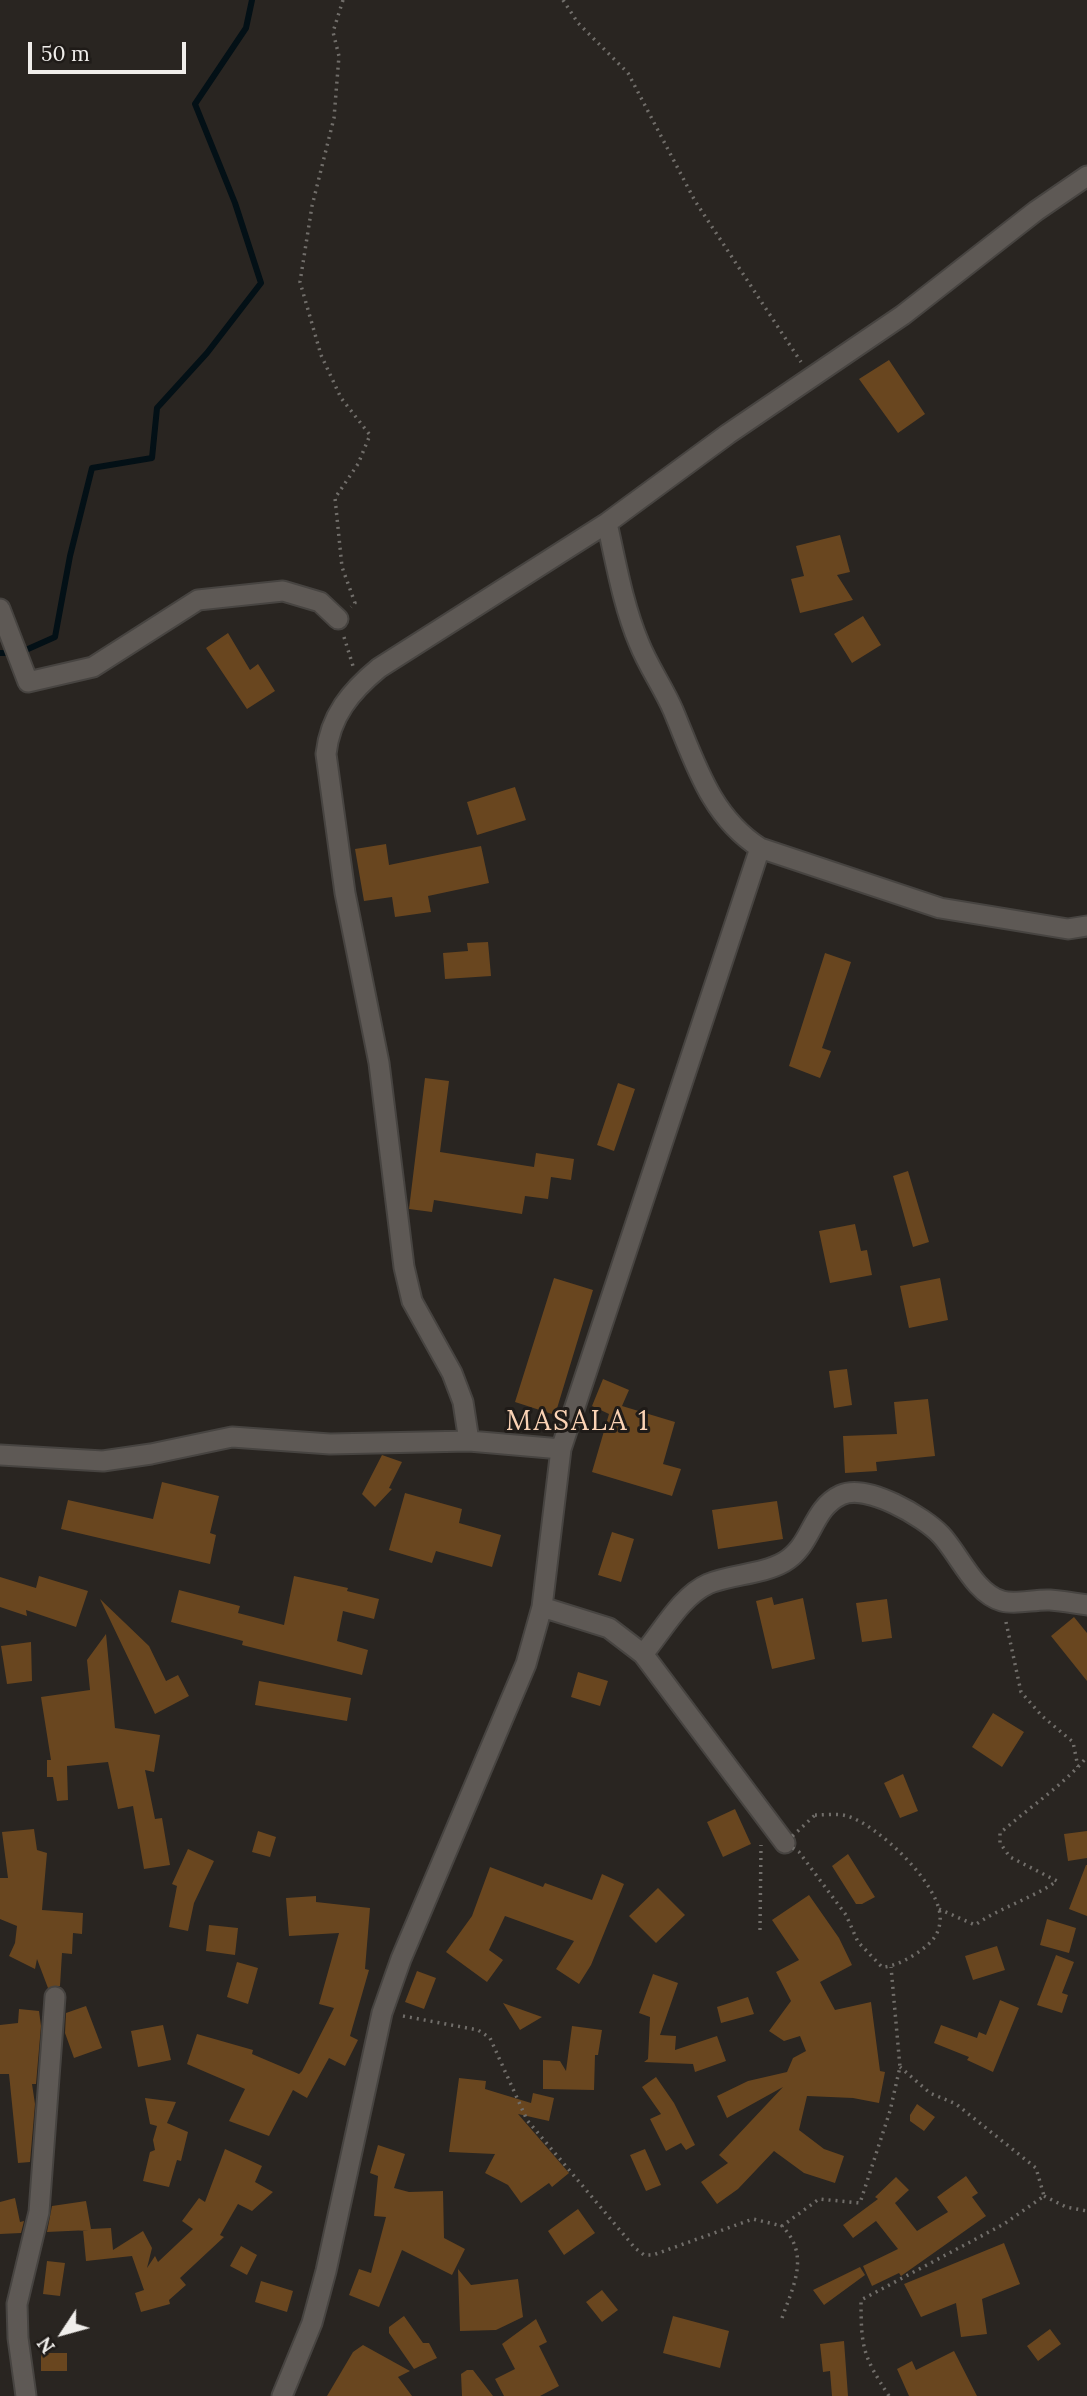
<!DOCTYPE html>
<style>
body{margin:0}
#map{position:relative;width:1087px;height:2396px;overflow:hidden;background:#292521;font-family:Lora,serif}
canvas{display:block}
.north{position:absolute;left:28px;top:2298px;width:70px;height:70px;-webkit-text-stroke:5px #1f1b18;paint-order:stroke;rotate:234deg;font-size:19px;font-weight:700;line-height:28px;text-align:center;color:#f0eeeb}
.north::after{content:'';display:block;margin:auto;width:24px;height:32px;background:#f0eeeb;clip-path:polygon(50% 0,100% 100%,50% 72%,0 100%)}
.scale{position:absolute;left:28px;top:42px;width:158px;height:32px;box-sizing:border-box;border:4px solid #f0eeeb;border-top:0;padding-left:9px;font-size:21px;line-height:24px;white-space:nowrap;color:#f0eeeb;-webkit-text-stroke:5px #1f1b18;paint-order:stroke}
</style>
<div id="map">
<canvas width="1087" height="2396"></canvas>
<div class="north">N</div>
<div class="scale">50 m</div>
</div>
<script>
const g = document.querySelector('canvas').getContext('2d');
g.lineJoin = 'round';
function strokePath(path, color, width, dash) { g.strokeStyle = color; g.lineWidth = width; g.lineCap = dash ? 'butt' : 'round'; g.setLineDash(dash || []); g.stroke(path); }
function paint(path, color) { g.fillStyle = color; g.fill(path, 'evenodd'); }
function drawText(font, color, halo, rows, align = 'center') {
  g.font = font + ' Lora,serif'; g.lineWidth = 6; g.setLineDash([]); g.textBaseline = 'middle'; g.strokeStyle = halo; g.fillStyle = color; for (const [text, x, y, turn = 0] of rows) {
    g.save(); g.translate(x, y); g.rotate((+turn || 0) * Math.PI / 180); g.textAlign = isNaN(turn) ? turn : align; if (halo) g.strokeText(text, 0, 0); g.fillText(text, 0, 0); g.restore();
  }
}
const stream = new Path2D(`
 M0,653h19l36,-16 15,-81 22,-88 60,-10 5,-50 50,-55 54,-70 -26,-80 -40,-99 51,-76 6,-28`);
const building = new Path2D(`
 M889,360l36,54 -27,19 -39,-54z
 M840,535l10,37 -13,3 16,25 -53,13 -9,-34 13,-3 -8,-30z
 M863,616l18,29 -29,18 -18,-29z
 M228,633l22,37 8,-6 17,27 -28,18 -41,-61z
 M515,787l11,33 -49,15 -10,-33z
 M386,844l3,21 92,-19 8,37 -61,13 3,16 -36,5 -3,-20 -28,4 -9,-52z
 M488,942l3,34 -46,3 -2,-26 25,-2 -1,-8z
 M825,953l26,9 -29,86 9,3 -11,27 -31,-12z
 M425,1078l24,3 -9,71 94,15 2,-14 38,6 -3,21 -20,-3 -3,22 -23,-3 -3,18 -88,-14 -2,12 -23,-3z
 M618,1083l17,6 -21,62 -17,-6z
 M908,1171l21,71 -16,5 -20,-71z
 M855,1224l6,27 6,-1 5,25 -42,8 -11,-52z
 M554,1278l39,12 -38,125 -40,-13z
 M940,1278l8,42 -39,8 -9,-42z
 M847,1369l5,36 -18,3 -5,-37z
 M603,1379l26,11 -7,16 53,16 -12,42 18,5 -9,27 -80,-24 17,-58 -17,-8z
 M928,1399l7,57 -59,6 1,9 -32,2 -2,-37 54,-2 -3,-32z
 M382,1455l20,7 -13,26 3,1 -17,18 -13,-13z
 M162,1482l57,14 -9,37 6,2 -6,29 -149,-35 7,-29 85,19z
 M405,1493l57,16 -3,14 42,12 -9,32 -56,-16 -4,12 -43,-13z
 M777,1501l6,38 -65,10 -6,-39z
 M612,1532l22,7 -13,43 -23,-7z
 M39,1576l49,15 -12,36 -50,-17 1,6 -27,-9v-30l36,11z
 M294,1576l54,12 -1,3 32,8 -5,20 -31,-8 -6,30 31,9 -6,25 -120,-30 1,-4 -72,-19 8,-32 61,16 -2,7 46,12z
 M772,1597l2,8 29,-7 12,61 -43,10 -16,-68z
 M100,1599l49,47 17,35 12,-6 11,21 -34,18z
 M887,1599l5,39 -30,4 -6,-39z
 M1074,1617l13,16v48l-36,-45z
 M106,1634l9,94 45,7 -6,37 -9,-2 10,49 7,-1 8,47 -26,4 -11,-63 -15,3 -10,-47 -41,4 1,34 -11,1 -4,-24h-6v-17h4l-10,-63 49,-7 -3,-30z
 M31,1642l1,39 -25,3 -6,-38z
 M578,1672l30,9 -8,25 -29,-9z
 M259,1681l92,17 -4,23 -92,-16z
 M993,1713l31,19 -22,35 -30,-20z
 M903,1774l15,37 -18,7 -16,-35z
 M735,1809l16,35 -28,13 -16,-35z
 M34,1829l3,21 10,3 -5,57 41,3 -1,21 -9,-1 -1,21 -10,-1 -2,33 -12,2 -11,-29 -2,10 -26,-13 6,-13 2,-17 -17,-7v-41h8l-6,-46z
 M258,1831l18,6 -6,20 -18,-5z
 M1087,1831v27l-19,3 -4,-27z
 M188,1849l26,12 -20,42 -6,28 -19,-4 8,-41 -5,-2z
 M848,1854l27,43 -13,7h-6l-24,-38z
 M1086,1865h1v51l-18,-7z
 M490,1867l53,20 2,-4 47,17 10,-26 22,10 -33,81 -12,19 -23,-15 18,-28 -69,-25 -16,34 14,10 -16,22 -41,-30 26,-36z
 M658,1888l27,27 -29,28 -27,-27z
 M809,1895l30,43 13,27 -32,17 15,28 36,-8 9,69 5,1 -6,31 -26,-5 -46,-2 -8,34 25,19 20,7 -9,27 -31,-10 -30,-22 -36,38 -21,15 -16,-22 27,-19 -9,-8 64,-68 -56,31 -10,-22 31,-15 39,-9 6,-14 13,-7 -6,-15 -16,5 -15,-10 22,-30 -15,-29 23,-12 -27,-40z
 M316,1896v6l54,6 -5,61 4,1 -19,66 8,4 -13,26 -16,-8 -22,40 -14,-8 -24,46 -40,-15 16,-32 -58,-25 10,-30 56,16 -1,4 47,20 3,-3 32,-63 -15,-4 20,-71 -50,3 -3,-38z
 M1047,1919l29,9 -7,25 -29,-8z
 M209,1925l29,3 -3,27 -29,-4z
 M997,1946l8,24 -32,10 -8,-24z
 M1056,1955l18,7 -12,31 6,2 -6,18 -25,-8z
 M237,1962l21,6 -10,36 -21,-7z
 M417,1971l19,7 -12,31 -19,-7z
 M653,1974l25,9 -18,52 16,1 -1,14 42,-14 9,25 -31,11 -2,-8 -49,-2 4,-3 2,-42 -11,-4z
 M748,1997l6,17 -33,9 -4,-16z
 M1000,2000l19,8 -26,64 -26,-12 2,-3 -35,-14 7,-18 36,13 2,-6 7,3z
 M503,2003l39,14 -22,13z
 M86,2006l16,42 -28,10 -9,-25 1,-20z
 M19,2009l20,2 2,15 -5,58h-4l3,20 -5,58 -12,1 -9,-89h-9v-49l18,-2z
 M163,2025l8,35 -33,7 -7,-36z
 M572,2026l30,4 -4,25h-3l-1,35 -51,-1v-29l17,1 6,10z
 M656,2077l18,26 21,42 -9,5 -5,-7 -15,8 -16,-32 11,-5 -19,-27z
 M459,2078l27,3 -1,8 46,14 2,-10 21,5 -5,23 -31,-7 51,59 -17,14 -3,-4 -28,20 -13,-18 -23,-12 10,-19 -46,-2z
 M145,2098l31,4 -9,21 21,9 -7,29 -4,-1 -8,27 -26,-6 7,-29 5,-2 -2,-10 4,-14 -7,-2z
 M917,2104l18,13 -11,14 -14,-10v-6z
 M378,2145l27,9 -11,34 15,4 34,-1 1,47 21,11 -13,26 -50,-25 -23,57 -30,-12 10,-26 12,4 15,-56 -12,-1 4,-40 -8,-3z
 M225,2149l37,17 -7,16 18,10 -21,19 -14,-7 -18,31 4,2 -44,41 6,7 -17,15 1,4 -29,8 -6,-19 9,-3 -12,-34 -46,5 -3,-31h6l-42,2 5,-26 34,-5 5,28 20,-1 2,22 30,-19 9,17 -5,20 8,-12 3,6 35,-33 -11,-8 17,-23 6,4z
 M645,2149l16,36 -15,6 -16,-36z
 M966,2176l12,17 -6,4 14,19 -85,60 -2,-3 -27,13 -9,-20 35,-17 -22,-28 -23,17 -10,-13 35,-26 -3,-2 21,-20 13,13 -14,13 22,28 31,-19 -11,-15z
 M15,2198l5,24 4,-1 -3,12 -21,1v-32z
 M578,2209l17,24 -31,22 -16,-24z
 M1004,2243l16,41 -38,15 5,35 -26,3 -5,-34 -35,14 -17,-33z
 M241,2246l16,9 -10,20 -17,-9z
 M47,2261l18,2 -5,33 -17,-2z
 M860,2267l5,8 -41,30 -11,-15z
 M458,2269l13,16 47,-6 5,38 -27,13 -36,1z
 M261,2281l32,10 -6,21 -32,-10z
 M602,2290l16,20 -16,12 -16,-20z
 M404,2316l19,27h6l8,15 -23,11 -25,-36v-6z
 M673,2316l56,15 -9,37 -57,-15z
 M536,2319l11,23 -8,4 20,40 -19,10h-36l-9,-17 20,-10 -13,-25z
 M1050,2329l11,15 -23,17 -11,-15z
 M844,2341l4,55h-16l-2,-25 -7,1 -3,-28z
 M363,2345l47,26 -12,6 14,19h-85l26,-44z
 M954,2351l23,45h-68l-12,-27 15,-8 4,9z
 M41,2353h26v18h-26z
 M467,2370h6l20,26h-31l-1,-22z`);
const path = new Path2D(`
 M343,0l-10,32 6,24 -5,62 -22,88 -12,76 21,73 20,43 29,37 -12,29 -23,34 7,69 13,36 -4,4
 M563,0l15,23 50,50 67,128 106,161
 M344,637l9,29
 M1006,1622l15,70 21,24 31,26 5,25
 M815,1815c10,0 22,-2 32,1 30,8 97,71 93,105 -1,14 -9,22 -20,30 -10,7 -26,16 -38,16l-24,-25 -12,-27 -47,-63 -14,-9z
 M939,1909l36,16c26,-18 56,-26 82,-44l-47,-24 -10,-14v-10c30,-26 62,-47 87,-76
 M760,1930l1,-85
 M403,2016l75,14 12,8 37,82 108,128 9,7h9l100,-36 29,7
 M1044,2196l22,11 21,4
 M782,2318c12,-34 28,-63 0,-92l37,-27 41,4 30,-92 10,-44 -9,-100
 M889,2396c-26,-40 -28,-48 -28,-96l143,-76 40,-28 -8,-28 -80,-64 -26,-11 -30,-26`);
const street = new Path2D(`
 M607,523c9,40 16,82 32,120 9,23 24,44 34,67 22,52 37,106 87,138l180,60 128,21 19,-3
 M0,609l28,73 65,-15 105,-67 85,-9 37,11 18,17
 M469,1441l-6,-39 -11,-29 -40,-72 -8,-34 -25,-204 -34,-170 -19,-139c4,-38 25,-63 53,-86l228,-145 121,-89 175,-119 133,-104 51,-35
 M0,1455l103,6 48,-7 81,-17 98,7 139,-3 92,8
 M542,1607l67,21 34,26 142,189
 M643,1654c19,-22 38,-58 65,-70 24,-10 53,-9 76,-22 29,-17 27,-53 57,-67 26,-12 83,22 100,40 18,19 34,59 61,66 14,4 33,-2 48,-1 12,1 25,3 37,5
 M26,2396l-8,-58 -1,-34 22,-92 16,-215
 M282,2396l30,-73 14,-52 56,-258 19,-54 125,-295 16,-57 19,-158 199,-601`);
const quarterNames = [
 ["MASALA 1",578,1422]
];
strokePath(stream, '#031016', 6);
paint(building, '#69461f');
strokePath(street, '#474441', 23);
strokePath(path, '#716e6a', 3.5, [2, 5]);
strokePath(street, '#5e5955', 19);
g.letterSpacing = '2px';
drawText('28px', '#fbd3b5', '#1f1b18', quarterNames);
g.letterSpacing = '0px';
</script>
